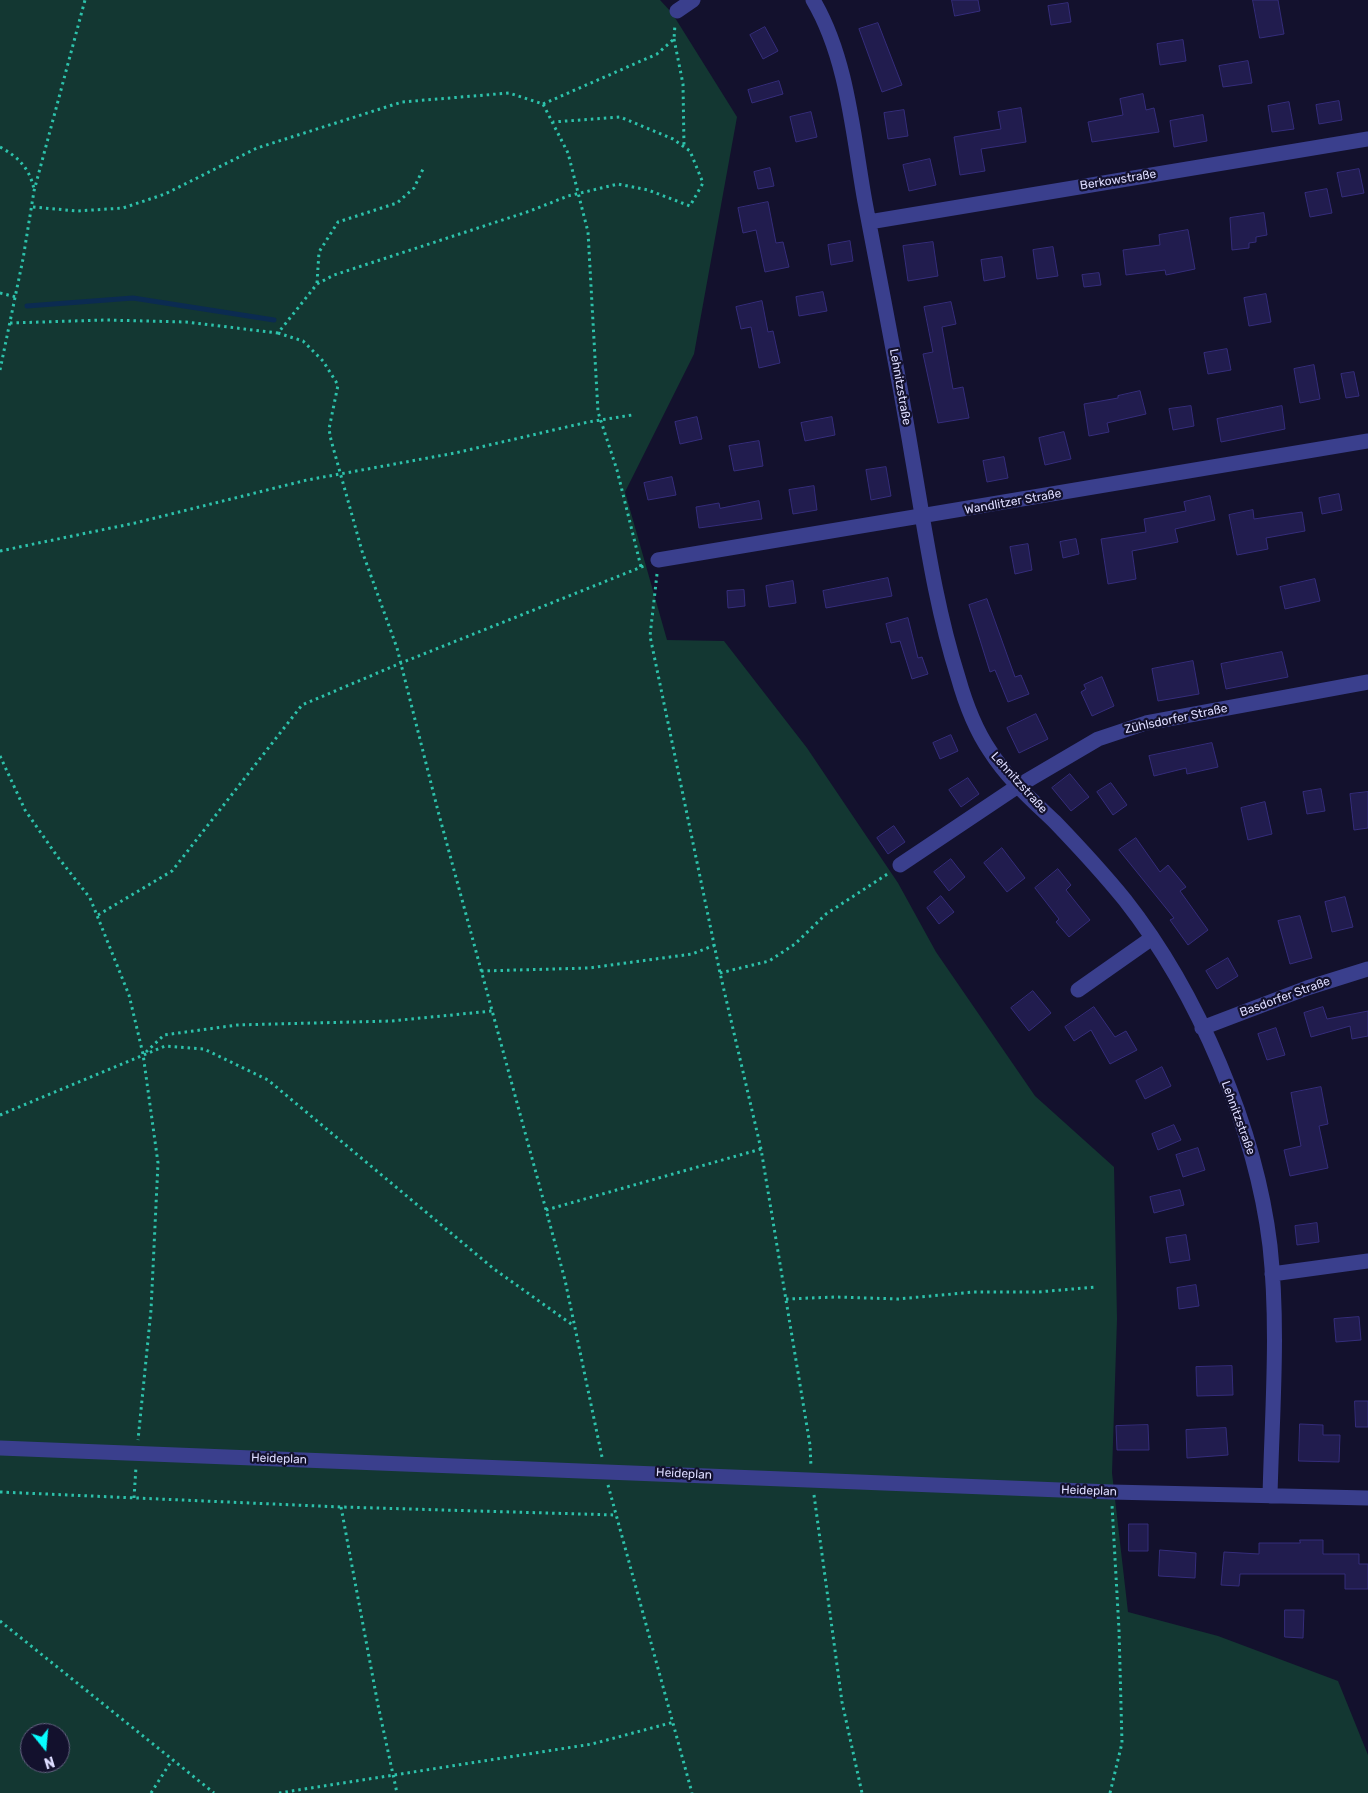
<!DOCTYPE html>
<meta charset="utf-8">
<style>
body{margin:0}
#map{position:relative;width:1368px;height:1793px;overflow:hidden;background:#13112d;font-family:Rubik,sans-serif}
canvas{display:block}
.north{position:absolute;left:20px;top:1723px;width:50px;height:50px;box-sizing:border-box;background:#13112d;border:1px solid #646281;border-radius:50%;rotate:163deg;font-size:14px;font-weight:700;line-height:20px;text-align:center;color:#dddcff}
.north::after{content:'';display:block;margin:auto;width:18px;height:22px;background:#08fdff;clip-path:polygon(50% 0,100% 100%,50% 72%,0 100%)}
</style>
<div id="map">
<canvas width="1368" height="1793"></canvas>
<div class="north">N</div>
</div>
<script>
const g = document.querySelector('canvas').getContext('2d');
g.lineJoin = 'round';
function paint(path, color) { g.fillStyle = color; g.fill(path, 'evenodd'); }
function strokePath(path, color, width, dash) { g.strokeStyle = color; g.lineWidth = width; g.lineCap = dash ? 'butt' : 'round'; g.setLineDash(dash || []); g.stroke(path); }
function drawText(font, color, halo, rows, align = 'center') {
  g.font = font + ' Rubik,sans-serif'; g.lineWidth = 4.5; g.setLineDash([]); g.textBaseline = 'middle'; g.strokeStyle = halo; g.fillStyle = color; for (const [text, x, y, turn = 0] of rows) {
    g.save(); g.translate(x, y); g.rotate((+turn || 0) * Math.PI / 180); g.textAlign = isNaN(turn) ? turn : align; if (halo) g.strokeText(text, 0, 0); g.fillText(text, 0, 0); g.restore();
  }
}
const green = new Path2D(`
 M0,0h660l12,13 65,104 -43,237 -69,138 42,148 57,1 83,107 91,135 38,69 99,144 79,71 3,152 -5,154 16,139 90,24 120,45 30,74v38h-1368zM30,1733h30v30h-30z`);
const stream = new Path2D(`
 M27,306l106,-8 141,22`);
const building = new Path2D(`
 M952,0h26l2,11 -25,5z
 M1253,0h25l6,34 -24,4z
 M1068,3l3,19 -20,3 -3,-19z
 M878,23l24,62 -20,7 -23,-63z
 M765,27l13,24 -15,8 -13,-24z
 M1183,40l3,21 -26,4 -3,-21z
 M1248,61l4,22 -29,4 -4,-21z
 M779,81l4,13 -31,9 -4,-13z
 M1143,94l3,16 8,-2 5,24 -67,10 -4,-20 35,-7 -3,-16z
 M1339,101l3,19 -23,4 -3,-19z
 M1289,102l5,27 -22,3 -4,-26z
 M1021,108l5,34 -45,7 4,22 -25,4 -6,-38 47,-8 -3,-17z
 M904,110l4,26 -20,3 -4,-26z
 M811,112l6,25 -21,5 -6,-25z
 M1203,115l4,26 -33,6 -4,-26z
 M930,159l6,26 -27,6 -6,-26z
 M770,168l4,18 -16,3 -4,-17z
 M1359,169l5,24 -22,4 -5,-24z
 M1327,189l5,24 -22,4 -5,-24z
 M768,202l8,41 7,-1 6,25 -24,5 -9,-42 -13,3 -5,-25z
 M1264,213l3,22 -11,2v5l-7,1v5l-17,2 -2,-32z
 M1188,230l7,39 -29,6 -1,-5 -39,5 -3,-25 37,-5 -1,-10z
 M850,241l3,20 -22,4 -3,-20z
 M933,242l5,34 -30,5 -5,-35z
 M1053,247l5,29 -21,3 -4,-29z
 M1002,257l3,20 -21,4 -3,-21z
 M1099,273l2,12 -17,2 -2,-12z
 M823,292l4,19 -28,5 -3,-19z
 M1266,294l5,28 -22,4 -5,-28z
 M762,301l6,31 5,-1 7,32 -21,5 -8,-41 -10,2 -5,-22z
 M951,302l5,22 -14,3 11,62 10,-2 6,31 -31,5 -15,-69 10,-2 -9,-45z
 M1227,349l4,21 -23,4 -4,-21z
 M1314,365l6,34 -20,4 -6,-34z
 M1354,372l5,24 -13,2 -5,-24z
 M1140,391l6,23 -39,9 2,9 -20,4 -5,-32 34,-6v-2z
 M1191,406l3,20 -21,4 -4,-21z
 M1282,406l3,23 -64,13 -4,-23z
 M697,417l5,22 -22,5 -5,-22z
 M832,417l3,18 -30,6 -4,-18z
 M1064,432l7,27 -26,6 -6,-27z
 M759,441l4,25 -29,5 -5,-25z
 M1004,457l4,21 -21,4 -4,-21z
 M886,467l5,29 -20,4 -5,-30z
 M672,477l4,18 -28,5 -4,-17z
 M814,486l3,24 -24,4 -4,-24z
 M1339,494l3,16 -20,4 -3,-16z
 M1210,496l5,24 -40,9 3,13 -46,9 4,28 -28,5 -7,-45 45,-7 -2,-13 42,-8 -2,-9z
 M759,501l3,18 -63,9 -3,-21 23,-4 1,5z
 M1253,510l1,9 48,-7 3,19 -39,7 2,11 -31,6 -8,-40z
 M1076,539l3,15 -16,4 -3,-16z
 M1028,544l4,26 -17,4 -5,-27z
 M888,578l4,18 -66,12 -3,-17z
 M1315,579l5,22 -35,8 -5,-22z
 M793,581l3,22 -27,4 -3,-21z
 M744,590l1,16 -17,2 -1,-17z
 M987,599l28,78 6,-2 8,19 -21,8 -13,-32 -5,2 -21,-67z
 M908,618l10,40 4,-1 6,17 -16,5 -12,-38 -9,2 -5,-19z
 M1282,652l6,25 -62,12 -5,-25z
 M1193,661l6,33 -41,7 -6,-32z
 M1102,677l12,29 -22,10 -11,-24 5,-3 -2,-4z
 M1036,714l12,25 -29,14 -12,-25z
 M951,735l7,16 -18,8 -7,-16z
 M1212,743l6,24 -31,7 -1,-6 -32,8 -5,-20z
 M1070,774l19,23 -18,14 -19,-23z
 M968,778l11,16 -18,13 -12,-17z
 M1111,783l16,22 -14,10 -16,-23z
 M1321,789l4,22 -18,3 -4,-22z
 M1368,792v36l-14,2 -4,-36z
 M1265,802l7,32 -24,6 -7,-32z
 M894,826l11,16 -17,12 -11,-16z
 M1136,838l24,34 8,-7 18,22 -6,4 28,39 -20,15 -18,-25 4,-2 -55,-68z
 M1002,848l23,30 -18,14 -23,-29z
 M951,859l14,18 -16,14 -15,-19z
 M1058,869l13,16 -5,5 24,30 -21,17 -13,-15 3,-3 -24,-31z
 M941,896l13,16 -15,12 -12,-16z
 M1345,897l8,30 -21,5 -7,-30z
 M1300,916l12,42 -22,6 -12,-43z
 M1228,958l10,18 -21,13 -11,-18z
 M1033,991l18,22 -22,18 -18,-23z
 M1094,1007l21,30 11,-6 11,19 -27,14 -19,-34 -17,11 -9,-14z
 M1323,1007l4,12 41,-8v25l-16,3 -2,-13 -39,11 -7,-24z
 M1276,1028l9,27 -18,5 -9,-26z
 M1162,1067l9,19 -26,13 -9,-18z
 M1321,1087l7,37 -9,2 9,42 -38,8 -6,-26 17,-4 -10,-53z
 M1174,1125l7,15 -23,10 -6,-16z
 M1198,1148l7,22 -22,7 -7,-22z
 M1180,1190l4,15 -30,8 -4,-16z
 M1317,1223l2,19 -22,3 -2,-19z
 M1186,1235l4,25 -20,3 -4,-25z
 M1196,1285l3,21 -20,3 -2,-21z
 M1359,1317l2,23 -25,2 -2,-23z
 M1232,1366l1,29 -36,1 -1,-29z
 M1355,1401h13v26h-12z
 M1300,1424l23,1v10h17l-1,27 -40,-1z
 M1148,1425l1,25h-32l-1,-24z
 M1226,1428l2,27 -41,3 -1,-28z
 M1129,1524h19v27h-19z
 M1300,1540h23v14h36v10h9v25h-23v-15h-105l-1,12 -18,-1 3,-33 35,2v-11h41z
 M1160,1550l36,3 -1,25 -36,-2z
 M1285,1610h19l-1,28 -18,-1z`);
const path = new Path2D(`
 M674,39l9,45 1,63
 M543,104l114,-50 17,-15 1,-15
 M0,147c18,10 29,20 34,42
 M33,207l44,4 46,-3 42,-14 92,-46 145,-46 107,-9 34,11 25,49 20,79 10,180 19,58 24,97
 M317,283l2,-31 19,-30 59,-19 17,-15 10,-21
 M0,293l16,4
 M10,323l95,-3 81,2 92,11 39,-49 17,-9 196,-64 38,-15 50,-12 30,6 42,16 13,-23 -13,-32 -17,-12 -53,-22 -67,5
 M278,333l25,8 20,20 15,24 -9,44 2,11 31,111 35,97 41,163 127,469 37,177
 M0,370l23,-111 11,-68 51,-191
 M0,551l135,-28 172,-43 148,-27 133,-31 44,-7
 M657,574l-7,62 70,337 41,176 49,296 1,22
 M0,756l25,54 32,46 33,42 39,97 14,59 15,109 -7,147 -13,130
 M98,915l74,-44 130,-166 99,-42 243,-97
 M481,971l108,-3 103,-14 23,-9
 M720,973l49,-12 26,-17 31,-30 63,-41
 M146,1052l18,-17 73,-10 154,-4 101,-10
 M0,1115l165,-69 39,3 64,31 226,189 80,57
 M546,1210l215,-61
 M786,1299l50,-2 62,2 76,-7h64l58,-5
 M608,1485l84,308
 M0,1492l341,15 274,8
 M814,1495l28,207 20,91
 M134,1498l2,-31
 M341,1507l37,198 19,88
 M0,1621l214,172
 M151,1793l21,-33
 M279,1793l313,-49 82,-22
 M1110,1793l12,-50 -3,-113 -7,-125`);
const minor = new Path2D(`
 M813,0c35,59 40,136 52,202 16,85 33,169 47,254 13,74 23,149 46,221 7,25 17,52 32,74 17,27 42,49 65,71 24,25 48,51 70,78 73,93 131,229 145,346 9,83 2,167 0,250
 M677,11l16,-11
 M869,222l499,-83
 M658,560l710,-119
 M900,865l118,-79 80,-47 48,-16 222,-41
 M1078,990l74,-52
 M1202,1028l105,-40 61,-19
 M1272,1274l96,-13
 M0,1448l1111,44 257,6`);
const streetNames = [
 ["Berkowstraße",1118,180,-9],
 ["Lehnitzstraße",900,387,80],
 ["Wandlitzer Straße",1013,502,-10],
 ["Zühlsdorfer Straße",1176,719,-12],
 ["Lehnitzstraße",1019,783,48],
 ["Basdorfer Straße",1285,997,-20],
 ["Lehnitzstraße",1238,1118,70],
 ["Heideplan",279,1459,2],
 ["Heideplan",684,1474,3],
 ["Heideplan",1089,1491,2]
];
paint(green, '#133732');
strokePath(stream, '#0b2b51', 5);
paint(building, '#211c4e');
strokePath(building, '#352d7b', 1);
strokePath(path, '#2dc2ab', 3, [2.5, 4]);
strokePath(minor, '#3a3f8d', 15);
drawText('12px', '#dddcff', '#13112d', streetNames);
</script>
